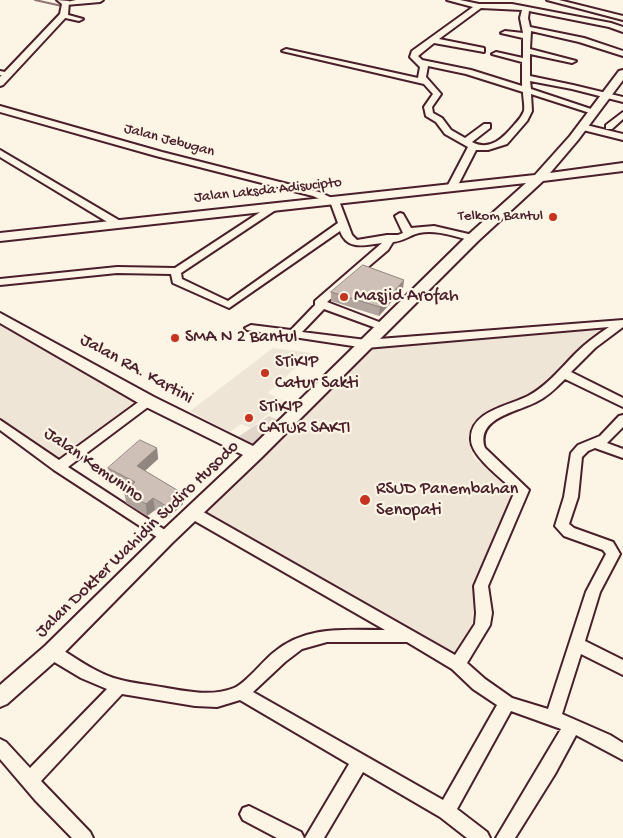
<!DOCTYPE html>
<style>
body{margin:0}
canvas{display:block;background:#fcf5e5}
</style>
<canvas width="623" height="838"></canvas>
<script>
const g = document.querySelector('canvas').getContext('2d');
g.lineJoin = 'round';
function paint(path, color) { g.fillStyle = color; g.fill(path, 'evenodd'); }
function strokePath(path, color, width, dash) { g.strokeStyle = color; g.lineWidth = width; g.lineCap = dash ? 'butt' : 'round'; g.setLineDash(dash || []); g.stroke(path); }
function drawText(font, color, halo, rows, align = 'center') {
  g.font = font + ' "Gochi Hand",sans-serif'; g.lineWidth = 4.5; g.setLineDash([]); g.textBaseline = 'middle'; g.strokeStyle = halo; g.fillStyle = color; for (const [text, x, y, turn = 0] of rows) {
    g.save(); g.translate(x, y); g.rotate((+turn || 0) * Math.PI / 180); g.textAlign = isNaN(turn) ? turn : align; if (halo) g.strokeText(text, 0, 0); g.fillText(text, 0, 0); g.restore();
  }
}
const built = new Path2D(`
 M0,322l138,78 -3,8 -66,47 -12,2 -57,-38z
 M618,324l-73,65 -67,37 -9,16 5,17 47,25 -31,63 -16,46 -2,37 -19,32 -251,-147 170,-170z
 M273,348l39,5 -44,40 16,8 -33,27 -10,-4 -11,8 -40,-21z`);
const green = new Path2D(`
 M269,416l18,8 -32,31 -59,-26 9,-8 33,16z`);
const stream = new Path2D(`
 M35,0l27,6`);
const minor = new Path2D(`
 M76,0h27l-3,2 -34,3 -4,-2z
 M447,0h13l19,4h33l99,19 12,4v5l-14,-5 -80,-16 -1,7 2,9 54,11 39,13v5l-44,-14 -48,-11 -1,18 46,12 -4,2 -42,-9v22l43,9 50,12v5l-51,-13 -42,-8 1,8 66,22 -7,2 -59,-19 1,17 -5,10 -20,23 -19,6h-12l-19,37 -5,3 -5,-3 21,-40 -23,-13 -9,-12 -10,-6 -2,-9 9,-13 -9,-10 -142,-33 4,-2 132,29 2,-11 -10,-10 2,-6 61,-44zM481,8l41,2 -2,8 3,15 -18,-2 -4,2 22,5v20l-27,-6 -4,2 30,8v24l-51,-16 -49,-10 -4,-4 16,-13 50,9v-4l-45,-9zM428,66l38,8 57,18c0,6 2,14 1,19 -2,5 -6,10 -9,13 -11,13 -25,28 -43,18l18,-14v-4h-6l-19,14 -14,-8 -9,-12 -9,-5 -1,-6 9,-13 -15,-17z
 M547,0h12l64,16v4z
 M61,13l22,6 -4,2 -18,-4z
 M0,71l10,2 1,2 -4,2 -7,-2z
 M0,106l162,46 157,40 13,6h6l14,37 5,5 30,-5h11l5,-2 -8,-17 5,-3 3,1 8,14 23,-2 43,10 1,2 -5,3c-17,-4 -37,-12 -54,-8 -9,2 -15,8 -26,9l-5,8 -61,52 60,23 2,2 -2,2h-8l-55,-20 -22,23 64,8 257,-20v7l-28,21 -24,24 52,26v9l-58,-28c-8,8 -17,17 -27,22 -19,11 -63,16 -53,47l44,42 -41,96 4,27 -2,12 -23,38 18,16 27,19 36,11 38,-117 20,-38 -3,-4 -39,-14 -9,-10 9,-29 7,-44 7,-8 22,-9 19,-20 4,-1v12l-16,16 16,6v9l-28,-10 -7,3 -6,6 -4,40 -9,27 5,4 39,14 7,12 -20,38 -15,49 38,19v15l-42,-21 -19,60 48,21 13,8v17l-47,-25 -21,39 -40,64h-19l65,-109 -50,-18 -54,98 30,23 3,6h-23l-27,-21 -77,-45 -39,66h-19l44,-74 -109,-64 -23,7 -22,-1 -73,-12 -81,87 49,51 3,6h-21l-37,-38 -35,-41v-20l6,3 24,26 77,-79 -26,-11 -35,-21 -2,-5 2,-5 6,-1 6,1c19,12 41,28 63,33 11,3 23,4 34,6 26,4 54,12 79,2 12,-5 28,-26 39,-35 33,-28 72,-23 112,-23l-197,-113 -2,-4 2,-4h10l257,146 20,-31 1,-11 -2,-27 41,-95c-12,-11 -44,-35 -44,-51 -2,-29 38,-34 57,-44 19,-10 33,-28 48,-43 10,-10 21,-18 33,-26l-243,21 -119,-18 -2,-2 6,-3 40,5 24,-25v-4l67,-58c-17,2 -35,8 -42,-12l-111,77 -56,-25 -2,-9 -54,-1 -117,12v-6l117,-12 58,1 96,-63h6v4l-96,64 1,6 46,22 110,-78 -7,-19 -18,-8 -157,-40 -156,-44zM327,642h80l45,27 21,20 24,16 -54,95 -190,-108 32,-30 17,-13z
 M623,112v7l-11,10h-6v-4z
 M582,124l41,10v6l-44,-11 -1,-2z
 M0,150l122,72 1,2 -5,3 -4,-1 -114,-69z
 M148,397l6,4 -2,3 -84,63 103,67 2,4 -2,4 -5,1 -112,-73 -54,-40v-10l59,40 85,-62z
 M249,806l52,26 3,6h-27l-34,-18 -3,-6 3,-6z`);
const tertiary = new Path2D(`
 M57,0l12,1 -1,14 -65,70 -3,1v-9l60,-63 2,-10z`);
const secondary = new Path2D(`
 M623,70v10l-45,60 -28,33 73,-10v8l-80,10 -65,60 -217,217 -89,85 -113,115 -52,46 -7,3v-22l45,-39 115,-113 83,-78 -101,-50 -142,-82v-10l154,84 99,49 215,-211 58,-52 -526,58v-8l535,-58 35,-39 49,-65z`);
const wall = new Path2D(`
 M403,289l-24,27 -48,-15v-9z
 M157,448l1,11 -13,12 37,22 1,11 -15,14 -13,-8 -8,6 -21,-13 -2,-12 3,-2 -17,-10 -2,-11z`);
const shadedWall = new Path2D(`
 M404,280l-1,9 -24,27 1,-9z
 M157,448l1,11 -20,18 -1,-11z
 M182,493l1,11 -15,14 -2,-12z
 M153,498l2,12 -8,6 -1,-12z`);
const building = new Path2D(`
 M363,265l41,15 -24,27 -49,-15z
 M140,440l17,8 -20,18 45,27 -16,13 -13,-8 -7,6 -22,-13 11,-9 -27,-14z`);
const markers = [
 [553,217,5,"#c8321e"],
 [344,297,5,"#c8321e"],
 [175,338,5,"#c8321e"],
 [265,373,5,"#c8321e"],
 [249,418,5,"#c8321e"],
 [365,500,6,"#c8321e"]
];
const farStreetnames = [
 ["Jalan Jebugan",169,141,15],
 ["Jalan Laksda Adisucipto",268,191,-6]
];
const farPoinames = [
 ["Telkom Bantul",543,217]
];
const poiNames = [
 ["Masjid Arofah",354,297],
 ["SMA N 2 Bantul",185,338],
 ["STiKIP",275,363],
 ["Catur Sakti",275,384],
 ["STiKIP",259,408],
 ["CATUR SAKTI",259,429],
 ["RSUD Panembahan",376,490],
 ["Senopati",376,511]
];
const streetNames = [
 ["Jalan RA. Kartini",136,370,29],
 ["Jalan Kemunino",93,466,35],
 ["Jalan Dokter Wahidin Sudiro Husodo",138,540,-44]
];
paint(built, '#eee5d7');
paint(green, '#e2d5ca');
strokePath(stream, '#917474', 2);
strokePath(minor, '#4a1f2b', 4);
strokePath(tertiary, '#4a1f2b', 4);
strokePath(secondary, '#4a1f2b', 4);
paint(minor, '#fcf5e5');
paint(tertiary, '#fcf5e5');
paint(secondary, '#fcf5e5');
paint(wall, '#b2a59d');
paint(shadedWall, '#918680');
paint(building, '#cfc0b7');
strokePath(building, '#918680', 1);
for (const [x, y, r, color] of markers) { const dot = new Path2D(); dot.arc(x, y, r, 0, 2 * Math.PI); g.fillStyle = color; g.fill(dot); strokePath(dot, '#fcf5e5', 2); }
drawText('15px', '#4a1f2b', '#fcf5e5', farStreetnames);
drawText('15px', '#4a1f2b', '#fcf5e5', farPoinames, 'right');
drawText('18px', '#4a1f2b', '#fcf5e5', poiNames, 'left');
drawText('18px', '#4a1f2b', '#fcf5e5', streetNames);
</script>
